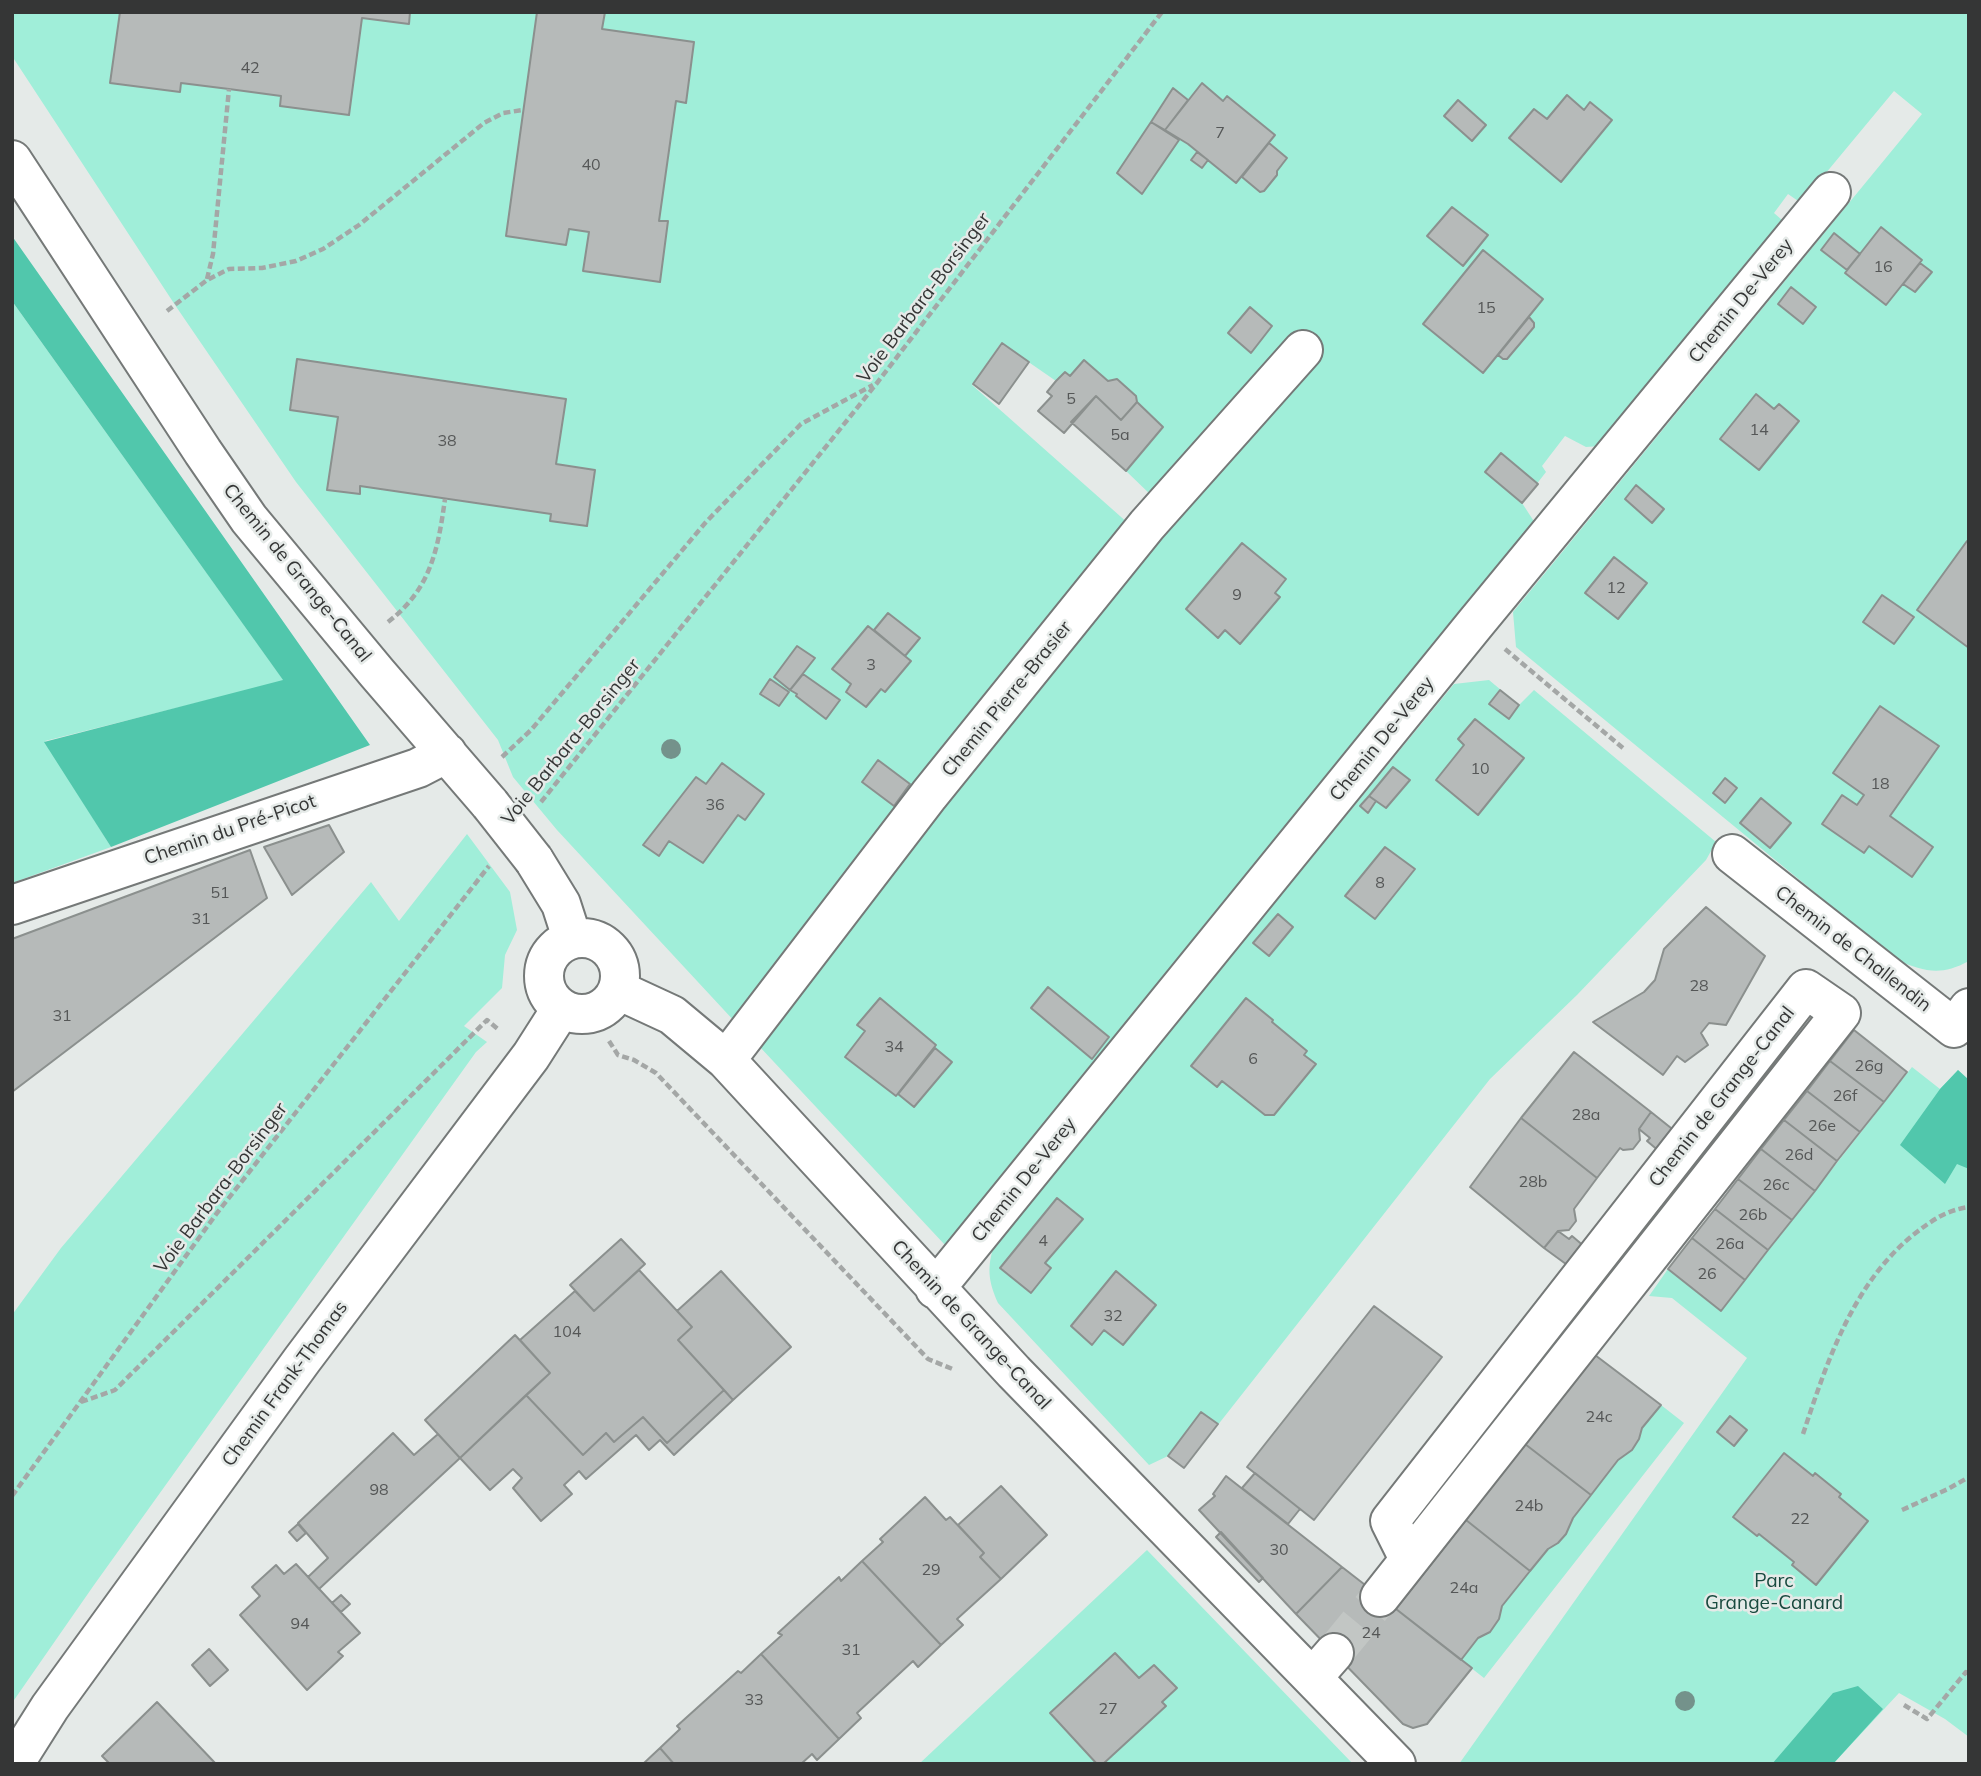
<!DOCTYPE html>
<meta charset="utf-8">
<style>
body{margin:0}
#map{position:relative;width:1981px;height:1776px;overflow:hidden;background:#e5eae8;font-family:Mulish,sans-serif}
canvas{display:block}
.frame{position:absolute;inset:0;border:14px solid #353636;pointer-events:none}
</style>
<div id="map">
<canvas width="1981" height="1776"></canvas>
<div class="frame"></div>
</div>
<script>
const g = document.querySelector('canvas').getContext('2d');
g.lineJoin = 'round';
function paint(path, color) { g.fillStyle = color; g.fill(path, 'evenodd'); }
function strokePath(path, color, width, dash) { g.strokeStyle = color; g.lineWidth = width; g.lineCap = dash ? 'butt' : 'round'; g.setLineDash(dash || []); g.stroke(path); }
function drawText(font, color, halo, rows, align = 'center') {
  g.font = font + ' Mulish,sans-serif'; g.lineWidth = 5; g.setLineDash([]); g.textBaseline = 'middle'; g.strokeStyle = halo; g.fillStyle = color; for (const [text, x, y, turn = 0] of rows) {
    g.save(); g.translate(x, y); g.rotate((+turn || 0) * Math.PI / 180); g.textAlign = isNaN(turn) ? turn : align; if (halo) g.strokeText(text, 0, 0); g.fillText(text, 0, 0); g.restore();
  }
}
const green = new Path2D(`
 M12,12h1957v949c-28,15 -44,11 -72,-1l-381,-313 -3,-35 409,-498 -28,-23 -93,112 -13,-9 -14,19 8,7 -90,116 -92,110 -14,1 -21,-11 -23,30 4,6 -24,31 15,23 -592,719 -186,-199 144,-189 191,-239 228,-265 -25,-23 -144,167 -27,-26 37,-44 -26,-25 -1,-6 -28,-15 -24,-21 -14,16 -5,-4 -9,9 -55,-38 -29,42 157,139 -393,499 -179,-193 -44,-53 -15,-37 -202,-258 -121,-177 -163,-249z
 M12,301l272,380 -239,60 66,106 -99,36z
 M1489,680l30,25 15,-15 182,152 -10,18 -129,135 -87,84 -306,389 -16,-12 -19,9 -151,-162c-10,-22 -11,-36 -4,-58l460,-561z
 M467,834l43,58 7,38 -12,25 -3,33 -38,38 23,16 -11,10 -382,533 -82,118v-388l49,-67 310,-366 28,39z
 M1912,1067l28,22 18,-19 11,10v657l-24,-18 -46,-26 -66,71h-374l288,-406 -75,-60 -23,-2 19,-27 53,42z
 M1661,1405l23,18 -200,255 -23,-18 17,-22 12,-6 9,-13 3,-13 46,-57 10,-6 8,-9 7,-16 45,-58 14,-10 7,-11 3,-11z
 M1147,1550l206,214h-434z`);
const forest = new Path2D(`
 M12,236l358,509 -259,102 -67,-105 239,-62 -271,-379z
 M1958,1070l11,10v89l-12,-5 -12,20 -45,-39 40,-56z
 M1858,1686l25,23 -50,55h-61l61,-71z`);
const building = new Path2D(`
 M120,12h290l-1,12 -47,-6 -13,97 -69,-9 1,-10 -52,-7 -48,-6 -1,9 -70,-9z
 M537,12h68l-3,17 92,13 -8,61 -10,-2 -17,120h9l-8,61 -77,-11 6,-39 -20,-3 -3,16 -60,-9z
 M1202,83l21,18 4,-5 48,39 -39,48 -48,-39 -23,-14z
 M1173,88l15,12 -23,30 -14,-8z
 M1567,95l17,15 6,-8 22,18 -51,62 -52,-44 25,-29 13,10z
 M1458,100l28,25 -14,16 -28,-25z
 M1151,122l28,18 -37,54 -25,-21z
 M1269,143l18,15 -10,13v4l-13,16 -4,1 -18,-15z
 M1197,152l11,8 -6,8 -11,-8z
 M1452,207l36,28 -25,31 -36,-30z
 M1881,227l41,33 -36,45 -41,-32z
 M1834,233l26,21 -13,16 -26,-20z
 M1483,250l60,49 -60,74 -60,-49z
 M1920,263l12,9 -17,20 -12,-8z
 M1791,287l25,20 -13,17 -25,-20z
 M1250,307l22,19 -21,27 -23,-20z
 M1529,317l5,6v4l-27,32h-4l-5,-4z
 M1002,343l27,19 -30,42 -26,-20z
 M297,359l269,40 -10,65 39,6 -8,56 -37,-5 1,-7 -191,-28v8l-33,-4 11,-73 -48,-7z
 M1084,360l24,21 9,-2 19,17 1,6 -16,18 -25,-24 -32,37 -26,-22 14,-15 -5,-4 9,-11 9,-9 5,4z
 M1756,394l18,15 5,-5 20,17 -40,49 -39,-31z
 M1096,396l25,24 16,-18 26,25 -37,44 -55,-49z
 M1501,453l37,31 -16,19 -37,-31z
 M1636,485l28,24 -12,14 -27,-24z
 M1967,541l2,1v106l-52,-38z
 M1242,543l44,36 -11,14 5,4 -40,47 -15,-14 -7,8 -32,-29z
 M1614,557l33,26 -29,36 -33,-26z
 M1882,595l32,22 -20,27 -31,-22z
 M888,613l32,25 -15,18 -31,-26z
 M868,626l43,35 -26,31 -4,-3 -15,18 -20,-15 5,-8 -19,-15z
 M797,646l18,12 -25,32 -16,-13z
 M803,674l37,26 -14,19 -30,-23 1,-2 -7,-4z
 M770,679l19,13 -10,14 -19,-12z
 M1500,690l19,15 -10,14 -20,-15z
 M1880,706l59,40 -49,70 43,31 -21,30 -43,-31 -5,7 -42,-29 20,-29 15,10 7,-10 -31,-22z
 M1475,719l49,39 -46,57 -42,-35 28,-35 -6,-6z
 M878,760l32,24 -16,22 -32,-24z
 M722,763l42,31 -19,26 -7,-5 -35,48 -34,-22 -10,15 -16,-11 53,-68 10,7z
 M1393,767l17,13 -24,28 -17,-12z
 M1725,778l12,10 -12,15 -12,-10z
 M1369,796l7,5 -8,12 -8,-7z
 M1761,798l30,25 -21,25 -30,-25z
 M329,825l15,27 -52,43 -28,-48z
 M1385,847l30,22 -40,50 -30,-23z
 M250,850l17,48 -255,194v-153z
 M1706,907l59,49 -39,69 -17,-2 -8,10 7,12 -23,17 -8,-6 -14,19 -70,-53 51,-30 11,-12 9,-31z
 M1278,914l15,13 -24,29 -16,-13z
 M1048,987l61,50 -17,22 -61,-51z
 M880,998l56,47 -40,51 -51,-39 20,-26 -8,-6z
 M1246,998l27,22 -1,2 35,29 -3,4 12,9 -42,51h-9l-43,-34 -5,6 -26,-21z
 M1854,1030l53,42 -23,30 -54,-41z
 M935,1048l17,14 -38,45 -16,-13z
 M1574,1052l77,60 -12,17 1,11 -7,9 -10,1 -3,-2 -23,30 -76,-60z
 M1830,1061l54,41 -24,30 -53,-41z
 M1807,1091l53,41 -23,29 -53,-41z
 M1651,1112l25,20 -16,20 -13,-11 3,-3 -11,-9z
 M1521,1118l76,60 -23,31 2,12 -7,9 -11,1 -14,17 -74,-61z
 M1784,1120l53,41 -22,30 -54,-42z
 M1761,1149l54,42 -23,29 -54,-41z
 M1738,1179l54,41 -24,30 -53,-41z
 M1057,1198l26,21 -38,44 6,5 -20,25 -31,-25z
 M1715,1209l53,41 -23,30 -53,-42z
 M1558,1231l11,8 3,-3 13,11 -15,20 -26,-19z
 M1692,1238l53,42 -24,31 -53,-42z
 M621,1239l24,25 -51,47 -24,-26z
 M639,1270l53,57 -14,13 46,50 -57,53 -24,-26 -29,25 -8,-9 -23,22 -57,-60 24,-22 -30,-33 55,-49 19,20z
 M721,1271l70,76 -58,53 -55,-60 14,-13 -15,-16z
 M1116,1271l40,34 -33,40 -19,-15 -12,15 -21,-19z
 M1374,1306l68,51 -128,163 -67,-53z
 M515,1335l35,38 -90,85 -35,-38z
 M1595,1355l66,50 -19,23 -3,11 -7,11 -14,10 -27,35 -66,-51z
 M724,1390l9,10 -59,55 -14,-15 -11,10 -13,-15 -50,44 -7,-8 -15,14 8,9 -31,27 -28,-33 9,-10 -9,-9 -23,21 -30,-32 66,-63 57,60 23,-22 8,9 29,-25 24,26z
 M1201,1412l17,12 -34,44 -16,-12z
 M1730,1416l17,14 -13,16 -17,-14z
 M393,1433l21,22 24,-21 22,24 -141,131 -11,-12 20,-19 -30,-35z
 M1525,1444l66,51 -18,23 -7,16 -8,9 -10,6 -18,22 -64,-51z
 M1784,1453l29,23 2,-3 26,21 -2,3 29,24 -52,64 -24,-20 2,-3 -35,-28 -2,2 -24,-19z
 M1255,1473l45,36 -12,15 -46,-36z
 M1226,1476l116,91 -46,47 -97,-104 16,-14 -2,-2z
 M1001,1486l46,49 -46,44 -21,-22 4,-4 -26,-28z
 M925,1497l21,23 4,-3 34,36 -4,4 21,22 -44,40 6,6 -22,20 -79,-84 21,-19 -3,-3z
 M1466,1520l64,51 -28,35 -3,13 -9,13 -12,6 -17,22 -65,-51z
 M298,1524l8,9 -9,8 -8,-9z
 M1221,1532l42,46 -4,4 -43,-45z
 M862,1561l79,84 -23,22 -5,-6 -56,52 4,5 -22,21 -78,-85 21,-19 -4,-2 61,-56 2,4z
 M296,1564l64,69 -22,19 5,4 -36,34 -67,-75 20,-19 -8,-9 24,-22 8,9z
 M1342,1567l130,101 -45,56 -14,4 -10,-4 -107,-110z
 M341,1595l9,9 -9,8 -9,-9z
 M209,1649l19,21 -18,16 -18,-21z
 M1115,1653l24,25 15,-13 23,23 -15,14 4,4 -63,58h-6l-47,-51z
 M761,1654l78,85 -22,21 -5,-6 -11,10h-127l-14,-16 20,-19 -3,-3 61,-55 3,2z
 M157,1702l59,62h-106l-8,-8z
 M660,1748l14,16h-31z`);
const minorTunnel = new Path2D(`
 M1334,1653l46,-56`);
const path = new Path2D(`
 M207,279l6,-25 16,-165
 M167,311l40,-31 22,-11 33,-1 34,-7 27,-12 36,-24 125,-102 19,-10 20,-3
 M388,622c43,-33 50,-73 57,-123
 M1505,649l119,100
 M502,757l29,-27 175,-208 95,-98 72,-39
 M541,802l336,-419 285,-371
 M609,1041l9,14 16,5 22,13 272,286 27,11
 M81,1402l34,-12 372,-370 12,10
 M1803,1434c24,-72 49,-149 110,-199 18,-14 33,-25 56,-28
 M12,1496l205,-283 272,-347
 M1902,1510l46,-21 21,-12
 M1904,1705l23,14 39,-47 3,2`);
const minor = new Path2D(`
 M12,160l191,292 46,67 128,154 113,131
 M1732,854l222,174 15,-20
 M534,860l27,44 11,34
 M12,905l406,-137 29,-15
 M544 976a38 38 0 1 1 76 0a38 38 0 1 1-76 0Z
 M618,990l54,25 54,45 288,312 382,392
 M726,1060l203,-265 218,-270 156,-175
 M935,1289l540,-665 356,-432
 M1380,1597l461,-584 -35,-24 -416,532 19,38
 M1313,1677l21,-24
 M14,1764l36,-57 252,-347 229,-304 30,-47`);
const minorBridge = new Path2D(`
 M490,804l44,56`);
const trees = [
 [671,749],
 [1685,1701]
];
const numberNames = [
 ["42",250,68],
 ["7",1220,133],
 ["40",591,165],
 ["16",1883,267],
 ["15",1486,308],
 ["5",1071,399],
 ["14",1759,430],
 ["5a",1120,435],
 ["38",447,441],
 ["12",1616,588],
 ["9",1237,595],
 ["3",871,665],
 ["10",1480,769],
 ["18",1880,784],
 ["36",715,805],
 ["8",1380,883],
 ["51",220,893],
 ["31",201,919],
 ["28",1699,986],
 ["31",62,1016],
 ["34",894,1047],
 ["6",1253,1059],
 ["26g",1869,1066],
 ["26f",1845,1096],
 ["28a",1586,1115],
 ["26e",1822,1126],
 ["26d",1799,1155],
 ["28b",1533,1182],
 ["26c",1776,1185],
 ["26b",1753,1215],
 ["4",1043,1241],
 ["26a",1730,1244],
 ["26",1707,1274],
 ["32",1113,1316],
 ["104",567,1332],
 ["24c",1599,1417],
 ["98",379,1490],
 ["24b",1529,1506],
 ["22",1800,1519],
 ["30",1279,1550],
 ["29",931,1570],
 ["24a",1464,1588],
 ["94",300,1624],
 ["24",1371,1633],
 ["31",851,1650],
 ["33",754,1700],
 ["27",1108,1709]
];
const streetNames = [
 ["Voie Barbara-Borsinger",924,298,-53],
 ["Chemin De-Verey",1741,301,-51],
 ["Chemin de Grange-Canal",297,573,51],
 ["Chemin Pierre-Brasier",1007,699,-51],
 ["Chemin De-Verey",1382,739,-51],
 ["Voie Barbara-Borsinger",571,742,-51],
 ["Chemin du Pré-Picot",230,830,-19],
 ["Chemin de Challendin",1853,949,38],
 ["Chemin de Grange-Canal",1722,1097,-52],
 ["Chemin De-Verey",1024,1180,-51],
 ["Voie Barbara-Borsinger",221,1188,-53],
 ["Chemin de Grange-Canal",971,1325,47],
 ["Chemin Frank-Thomas",285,1384,-54]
];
const parkNames = [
 ["Parc",1774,1581],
 ["Grange-Canard",1774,1603]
];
paint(green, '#a0eed9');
paint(forest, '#51c7ac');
paint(building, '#b6bab9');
strokePath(building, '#8b908e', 2);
strokePath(minorTunnel, '#c2c6c4', 38, [38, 19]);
strokePath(minor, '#757978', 42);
strokePath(path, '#a4a7a6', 4.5, [7, 3.5]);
strokePath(minor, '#fff', 38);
strokePath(minorBridge, '#757978', 42, []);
strokePath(minorBridge, '#fff', 38);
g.fillStyle = '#74928b';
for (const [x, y] of trees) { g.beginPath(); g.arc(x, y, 10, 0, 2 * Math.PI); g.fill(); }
drawText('16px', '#555757', null, numberNames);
drawText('19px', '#353636', '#e5eae8', streetNames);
drawText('19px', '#184a3f', '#e5eae8', parkNames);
</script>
